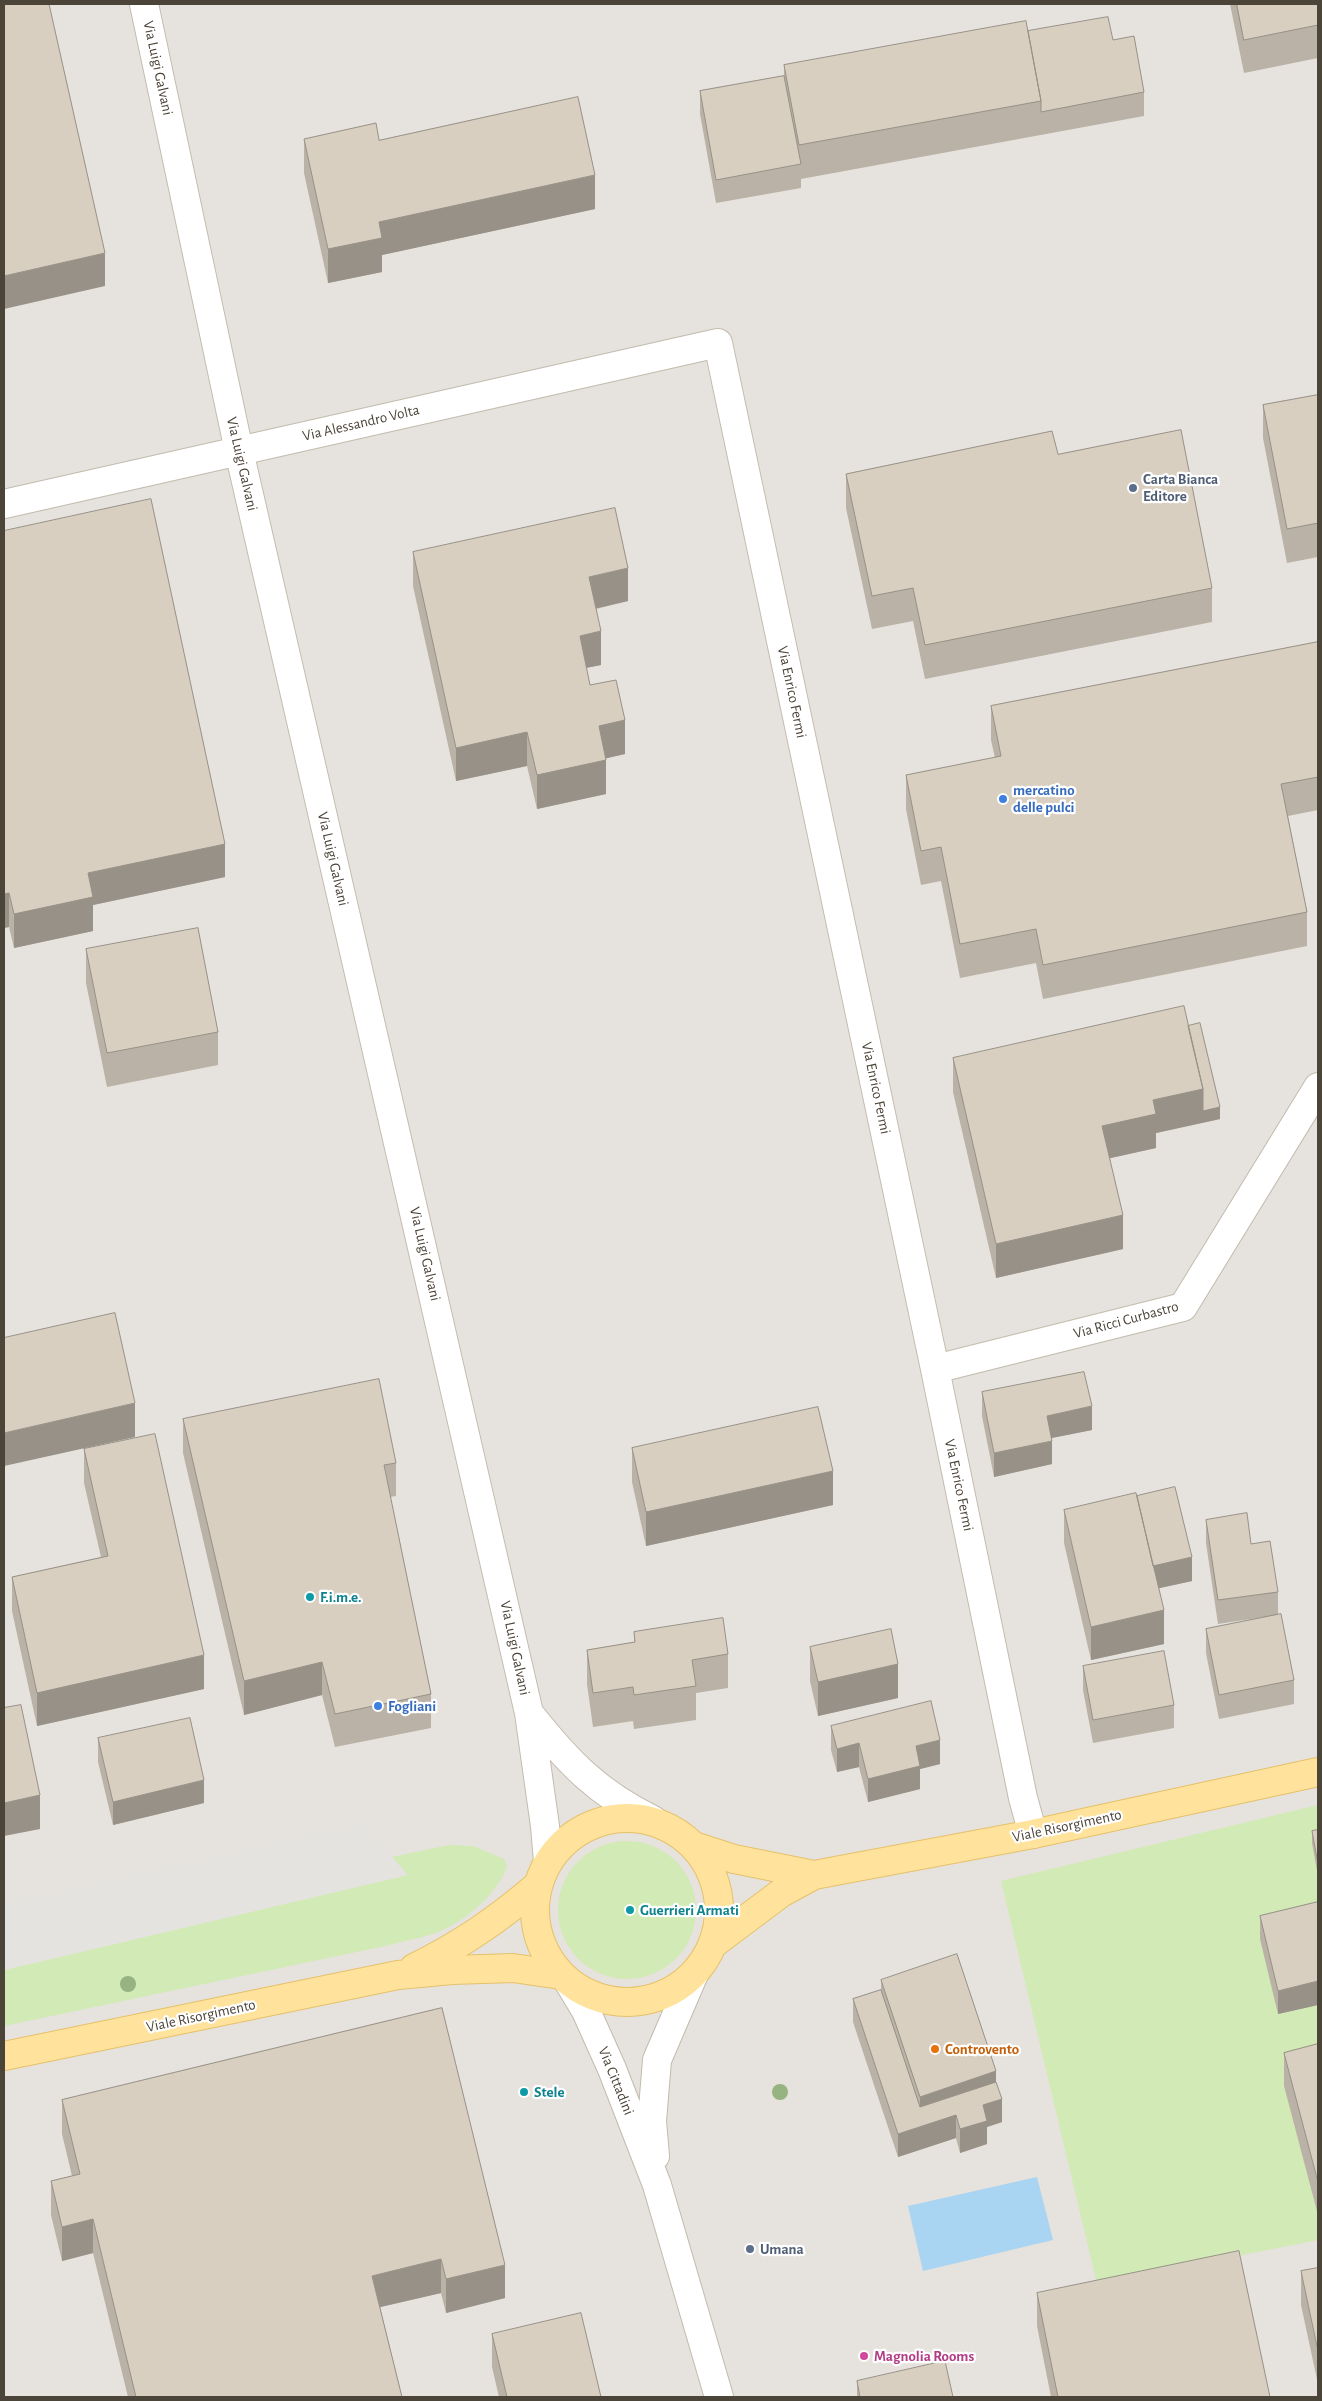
<!DOCTYPE html>
<style>
body{margin:0}
#map{position:relative;width:1322px;height:2401px;overflow:hidden;background:#f6f3ec;font-family:"Alegreya Sans",sans-serif}
canvas{display:block}
.frame{position:absolute;inset:0;border:5px solid #4b4439;pointer-events:none}
</style>
<div id="map">
<canvas width="1322" height="2401"></canvas>
<div class="frame"></div>
</div>
<script>
const g = document.querySelector('canvas').getContext('2d');
g.lineJoin = 'round';
function paint(path, color) { g.fillStyle = color; g.fill(path, 'evenodd'); }
function strokePath(path, color, width, dash) { g.strokeStyle = color; g.lineWidth = width; g.lineCap = dash ? 'butt' : 'round'; g.setLineDash(dash || []); g.stroke(path); }
function drawText(font, color, halo, rows, align = 'center') {
  g.font = font + ' "Alegreya Sans",sans-serif'; g.lineWidth = 4.5; g.setLineDash([]); g.textBaseline = 'middle'; g.strokeStyle = halo; g.fillStyle = color; for (const [text, x, y, turn = 0] of rows) {
    g.save(); g.translate(x, y); g.rotate((+turn || 0) * Math.PI / 180); g.textAlign = isNaN(turn) ? turn : align; if (halo) g.strokeText(text, 0, 0); g.fillText(text, 0, 0); g.restore();
  }
}
const industrial = new Path2D(`
 M4,4h1314v2393h-1314z`);
const green = new Path2D(`
 M1318,1805v435l-221,44 -96,-403z
 M558 1910a69 69 0 1 1 138 0a69 69 0 1 1-138 0Z
 M449,1845l24,1 31,13 3,8c-11,27 -36,49 -62,62 -16,8 -38,11 -55,16l-386,81v-56l403,-95 -15,-18z`);
const parking = new Path2D(`
 M362,1823l46,52 -404,95v-68z`);
const water = new Path2D(`
 M1037,2177l16,63 -130,31 -15,-65z`);
const minor = new Path2D(`
 M144,4l95,447 290,1262 16,113 3,36
 M4,504l714,-161 217,1026 88,429 10,36
 M935,1369l248,-62 135,-220
 M529,1713c39,49 68,80 124,107
 M568,1981l18,30 26,58 45,116 62,212
 M655,2156l-3,-35 5,-61 37,-86`);
const primary = new Path2D(`
 M535 1910a92 92 0 1 1 184 0a92 92 0 1 1-184 0Z
 M694,1846l40,13 80,16
 M713,1944l68,-51 33,-18 219,-41 285,-62
 M414,1968c48,-24 82,-47 123,-82
 M4,2056l394,-81 54,-5 61,-2 48,7`);
const trees = [
 [128,1984],
 [780,2092]
];
const wall = new Path2D(`
 M1230,4h88v54l-74,15z
 M1028,31l85,9 31,52v24l-343,63v9l-85,15 -16,-89v-23l84,-15v-11z
 M304,139l75,1 216,69 -213,46v17l-54,11 -24,-110z
 M1318,395v162l-31,6 -24,-125v-33z
 M1058,454l154,134v34l-287,57 -12,-58 -41,8 -26,-121v-34z
 M4,531l221,346 -132,28v26l-79,17 -5,-21 -5,1z
 M413,552l215,49 -32,8 5,56 -15,3 4,17 35,69 -19,4v36l-69,15 -10,-43 -71,15 -43,-195z
 M1318,642v168l-30,6 19,96v34l-264,53 -7,-36 -76,15 -19,-97 -20,4 -15,-76v-34l89,-17 -4,-18v-34z
 M86,949l132,83v33l-111,22 -21,-104z
 M1188,1026l32,93 -64,14v15l-46,10 13,91 -127,29 -43,-186v-34z
 M982,1392l110,38 -41,8 1,26 -58,13 -12,-61z
 M183,1419l213,44v33l-6,1 41,197v34l-96,19 -13,-52 -78,20 -61,-262z
 M632,1448l201,57 -187,41 -14,-64z
 M84,1449l120,240 -167,37 -25,-115v-34l89,-20 -17,-74z
 M1137,1496l55,85 -33,7 5,56 -73,16 -27,-117v-33z
 M1206,1520l45,24 27,48v22l16,66v24l-75,15 -13,-66v-24l58,-12 -46,7 -12,-81z
 M634,1632l94,22v34l-32,5v27l-62,9 -1,-8 -40,6 -6,-43v-34l47,-8z
 M810,1647l88,51 -80,18 -8,-35z
 M1083,1666l91,39v23l-81,15 -10,-53z
 M831,1726l109,38 -20,5v20l-52,13 -9,-35 -22,5 -6,-22z
 M98,1738l106,65 -91,22 -15,-63z
 M1318,1830v46l-6,-33v-12z
 M1318,1902v103l-40,9 -18,-75v-23z
 M881,1980l115,102 6,40 -15,5v17l-27,9 -4,-15 -58,19 -45,-135v-23l28,-9z
 M442,2008l63,290 -59,15 -5,-20 -61,14 22,90h-274l-35,-144 -31,8 -11,-46v-34l21,-5 -10,-42v-34z
 M1318,2044v171l-34,-129v-33z
 M1318,2268v116l-17,-79v-34z
 M1037,2293l233,104h-219l-14,-71z
 M492,2334l109,63h-102l-7,-30z
 M857,2381l96,16h-96z`);
const shadedWall = new Path2D(`
 M595,175v34l-213,46v17l-54,11v-34l51,-27z
 M105,253v33l-101,23v-33z
 M628,568v33l-39,9v-33z
 M601,631v34l-21,4v-33z
 M625,720v34l-26,6v-34z
 M527,732v34l-71,15v-33z
 M606,760v34l-69,15v-34z
 M225,844v33l-132,28v26l-79,17v-34l74,-41z
 M9,893v34l-5,1v-34z
 M1203,1089l17,18v12l-64,14v15l-54,12v-34l51,-26z
 M1123,1215v34l-127,29v-34z
 M135,1403v34l-131,29v-33z
 M1092,1406v24l-45,9v-23z
 M1052,1441v23l-58,13v-24z
 M833,1471v34l-187,41v-34z
 M1192,1557v24l-41,9v-24z
 M1164,1610v34l-73,16v-33z
 M204,1655v34l-167,37v-33z
 M322,1662v33l-78,20v-34z
 M898,1664v34l-80,18v-34z
 M940,1740v24l-20,5v20l-52,13v-23l48,-33z
 M859,1743v24l-22,5v-23z
 M204,1780v23l-91,22v-23z
 M40,1795v34l-36,7v-33z
 M1318,1981v24l-40,9v-23z
 M996,2071v30l6,-2v23l-15,5v17l-27,9v-24l-4,-14v23l-58,19v-23l22,-7v-30z
 M93,2219v34l-31,8v-34z
 M441,2259v34l-69,16v-33z
 M505,2265v33l-59,15v-34z`);
const building = new Path2D(`
 M4,4h45l56,249 -101,23z
 M1237,4h81v21l-74,15z
 M1108,17l5,23 21,-4 10,56 -103,20v-11l-13,-70z
 M1026,21l15,80 -242,44 -15,-80z
 M784,76l17,88 -85,16 -16,-89z
 M578,97l17,78 -216,47 3,16 -54,11 -24,-110 72,-16 3,17z
 M1318,395v128l-31,6 -24,-124z
 M1181,430l31,158 -287,57 -12,-57 -41,8 -26,-122 206,-43 6,23z
 M151,499l74,345 -137,29 5,24 -79,17 -5,-21 -5,1v-363z
 M615,508l13,60 -39,9 12,54 -21,5 10,49 26,-5 9,40 -26,6 7,34 -69,15 -10,-43 -71,16 -43,-196z
 M1318,642v135l-37,7 26,128 -264,53 -7,-36 -76,15 -19,-97 -20,4 -15,-76 95,-19 -10,-50z
 M198,928l20,104 -111,21 -21,-104z
 M1184,1006l19,83 -50,11 3,14 -54,12 21,89 -127,29 -43,-186z
 M1200,1023l20,84 -17,4v-22l-15,-63z
 M115,1313l20,90 -131,30v-95z
 M1084,1372l8,34 -45,10 5,25 -58,12 -12,-61z
 M379,1379l17,84 -12,2 47,229 -96,20 -13,-52 -78,19 -61,-262z
 M818,1407l15,64 -187,41 -14,-64z
 M155,1434l49,221 -167,38 -25,-116 96,-21 -24,-107z
 M1175,1487l17,70 -39,9 -16,-70z
 M1136,1493l28,117 -73,17 -27,-117z
 M1247,1513l4,31 19,-3 8,51 -60,8 -12,-80z
 M1281,1614l13,66 -75,15 -13,-66z
 M723,1618l5,36 -36,6 4,26 -62,9 -1,-8 -40,6 -6,-43 48,-8 -1,-10z
 M891,1629l7,35 -80,18 -8,-35z
 M1164,1651l10,54 -81,15 -10,-54z
 M931,1701l9,39 -24,6 4,20 -52,13 -9,-36 -22,6 -6,-23z
 M21,1705l19,90 -36,8v-95z
 M190,1718l14,62 -91,22 -15,-64z
 M1318,1830v34l-6,-33z
 M1318,1902v79l-40,10 -18,-75z
 M957,1954l39,117 -76,26 -39,-117z
 M881,1990l39,117 76,-25 6,17 -19,6 4,16 -27,8 -4,-14 -58,19 -45,-135z
 M442,2008l63,257 -59,14 -5,-20 -69,17 30,121h-266l-43,-178 -31,8 -11,-46 29,-7 -18,-74z
 M1318,2044v138l-34,-129z
 M1239,2251l31,146h-212l-21,-104z
 M1318,2268v83l-17,-80z
 M581,2313l20,84h-94l-15,-63z
 M945,2361l8,36h-93l-3,-16z`);
const markers = [
 [1133,488,5,"#5c6f8a"],
 [1003,799,5,"#3f7fe0"],
 [310,1597,5,"#0f9aa8"],
 [378,1706,5,"#3f7fe0"],
 [630,1910,5,"#0f9aa8"],
 [935,2049,5,"#e8710a"],
 [524,2092,5,"#0f9aa8"],
 [750,2249,5,"#5c6f8a"],
 [864,2356,5,"#d1479c"]
];
const streetNames = [
 ["Via Luigi Galvani",158,68,78],
 ["Via Alessandro Volta",361,423,-13],
 ["Via Luigi Galvani",242,464,77],
 ["Via Enrico Fermi",792,692,78],
 ["Via Luigi Galvani",333,859,77],
 ["Via Enrico Fermi",876,1088,78],
 ["Via Luigi Galvani",425,1254,77],
 ["Via Ricci Curbastro",1126,1320,-15],
 ["Via Enrico Fermi",959,1485,78],
 ["Via Luigi Galvani",515,1648,78],
 ["Viale Risorgimento",1067,1826,-12],
 ["Viale Risorgimento",201,2016,-12],
 ["Via Cittadini",616,2081,68]
];
const serviceNames = [
 ["Carta Bianca",1143,479],
 ["Editore",1143,496],
 ["Umana",760,2249]
];
const shopNames = [
 ["mercatino",1013,790],
 ["delle pulci",1013,807],
 ["Fogliani",388,1706]
];
const cultureNames = [
 ["F.i.m.e.",320,1597],
 ["Guerrieri Armati",640,1910],
 ["Stele",534,2092]
];
const foodNames = [
 ["Controvento",945,2049]
];
const hotelNames = [
 ["Magnolia Rooms",874,2356]
];
paint(industrial, '#e6e2dd');
paint(green, '#d2eab5');
paint(parking, '#e5e3e0');
paint(water, '#a9d4f2');
strokePath(minor, '#c2bbae', 30);
strokePath(primary, '#e6c16a', 30);
strokePath(minor, '#fff', 28);
strokePath(primary, '#ffe39c', 28);
g.fillStyle = '#97b381';
for (const [x, y] of trees) { g.beginPath(); g.arc(x, y, 8, 0, 2 * Math.PI); g.fill(); }
paint(wall, '#bab2a6');
paint(shadedWall, '#979187');
paint(building, '#d8cfc1');
strokePath(building, '#979187', 1);
for (const [x, y, r, color] of markers) { const dot = new Path2D(); dot.arc(x, y, r, 0, 2 * Math.PI); g.fillStyle = color; g.fill(dot); strokePath(dot, '#fff', 2); }
drawText('15px', '#4b4439', '#fff', streetNames);
drawText('bold 15px', '#4e5e75', '#fff', serviceNames, 'left');
drawText('bold 15px', '#366cbe', '#fff', shopNames, 'left');
drawText('bold 15px', '#0d838f', '#fff', cultureNames, 'left');
drawText('bold 15px', '#c56008', '#fff', foodNames, 'left');
drawText('bold 15px', '#b23c85', '#fff', hotelNames, 'left');
</script>
